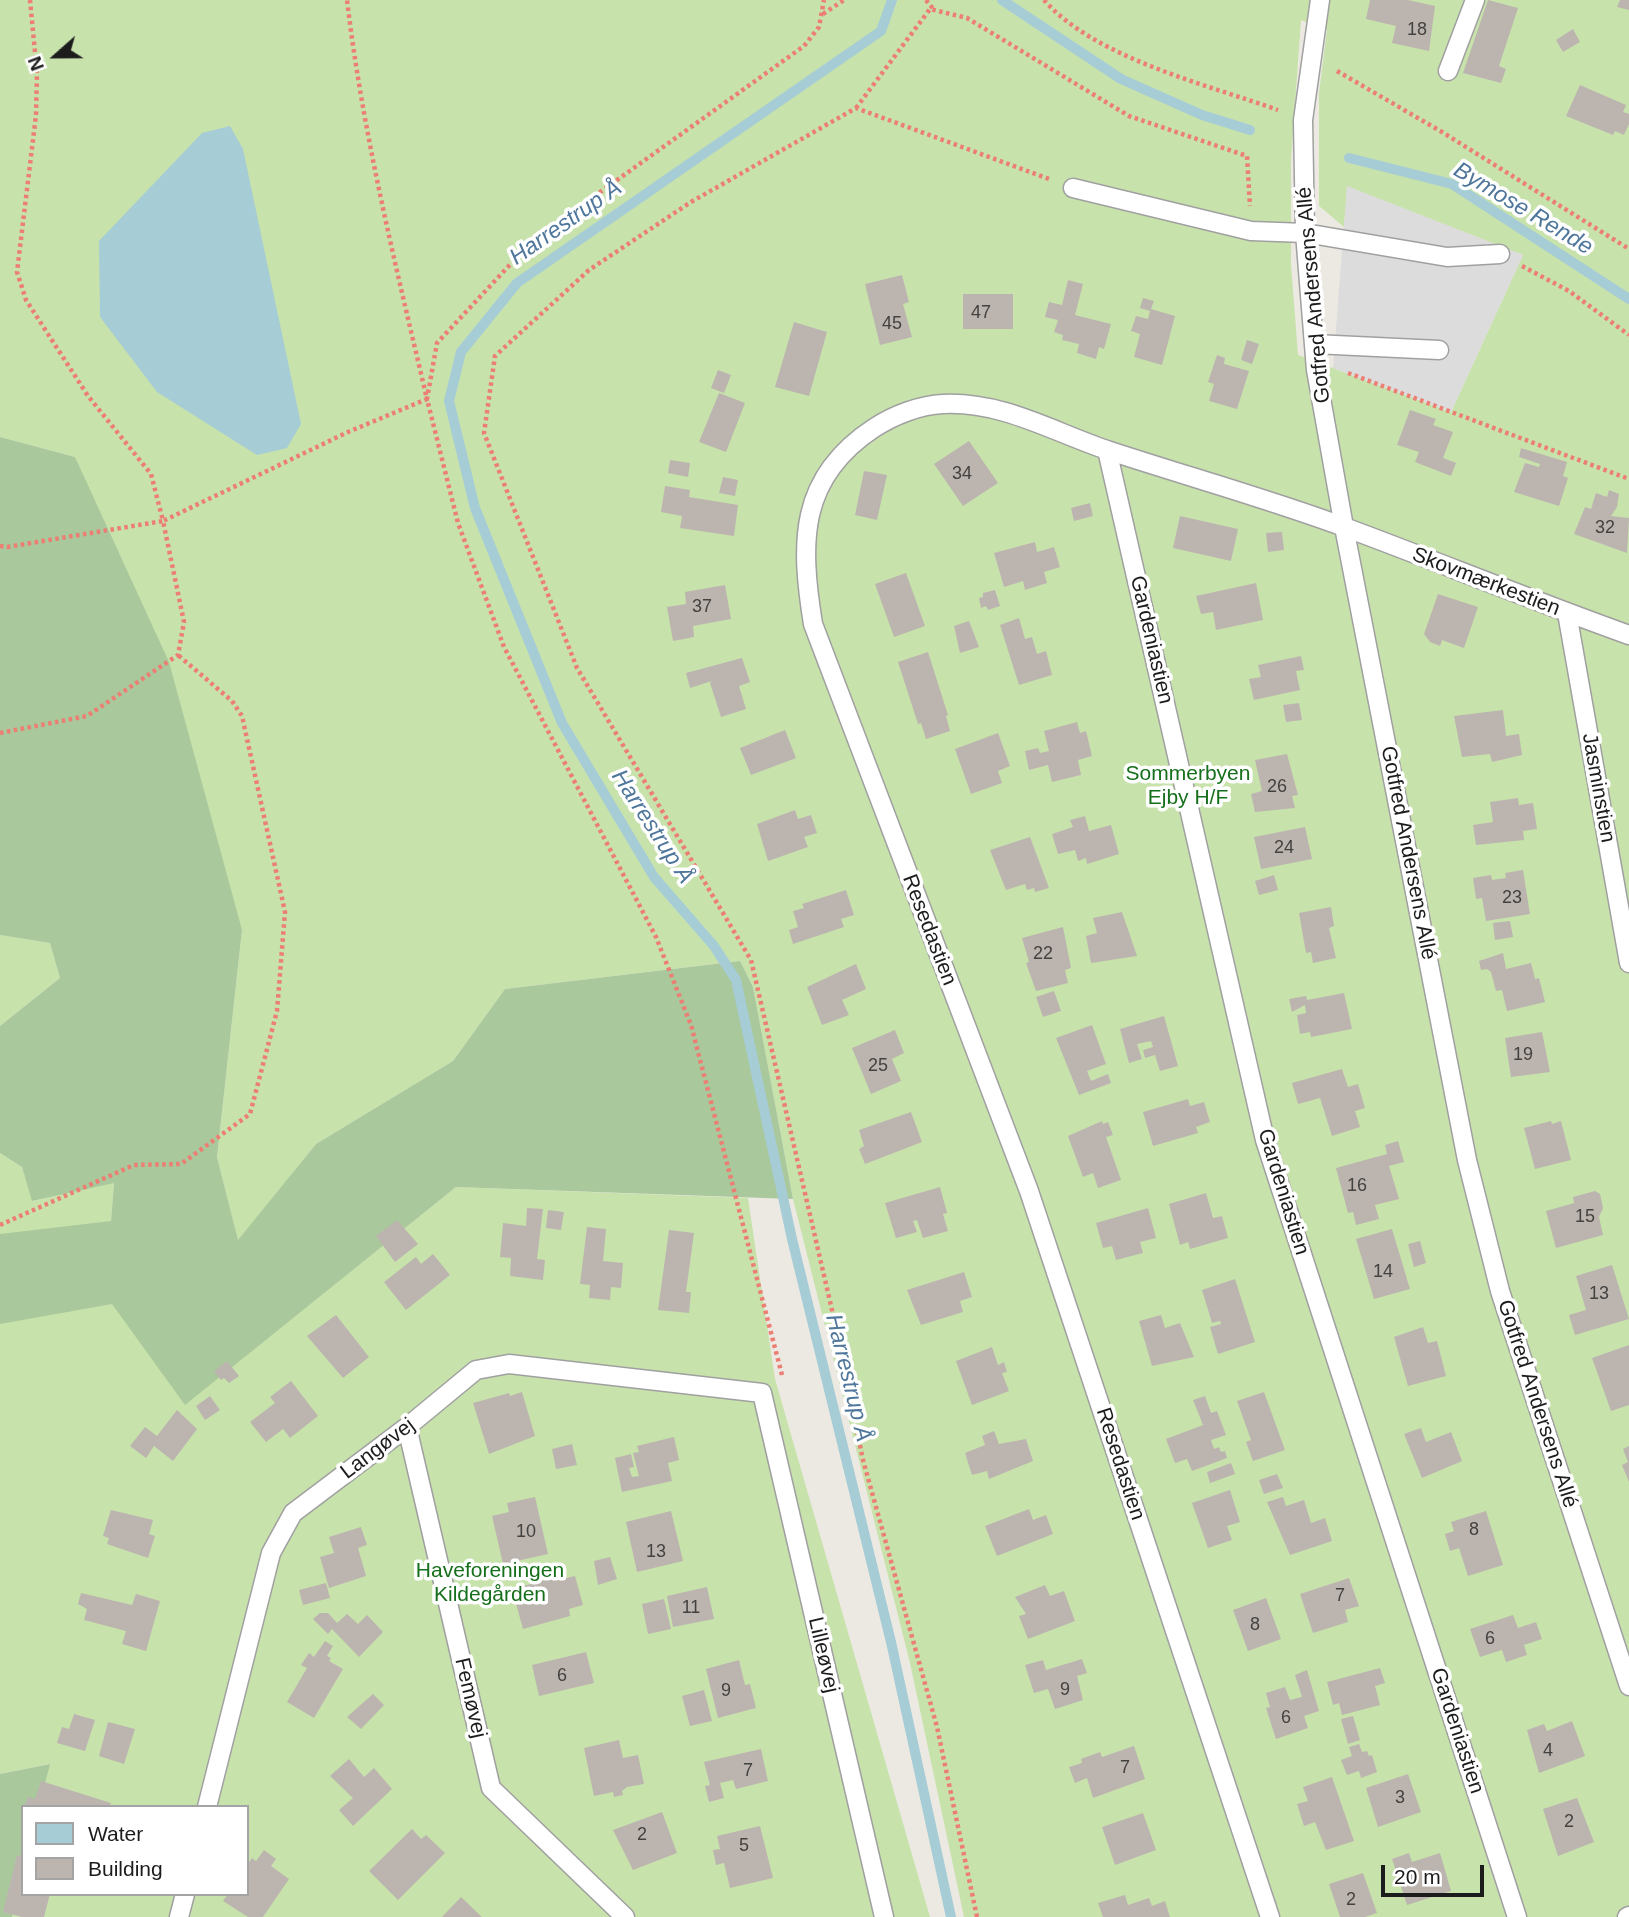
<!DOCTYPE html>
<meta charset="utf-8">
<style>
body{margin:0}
#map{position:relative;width:1629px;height:1917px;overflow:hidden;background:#ece9e2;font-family:Helvetica,sans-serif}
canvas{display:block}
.legend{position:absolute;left:21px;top:1805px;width:228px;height:91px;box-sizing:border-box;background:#fff;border:2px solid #a4a4a4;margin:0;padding:9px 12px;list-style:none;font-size:21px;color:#1c1c1c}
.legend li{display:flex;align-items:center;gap:14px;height:35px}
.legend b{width:35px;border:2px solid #a4a4a4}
.north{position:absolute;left:21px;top:21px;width:70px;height:70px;-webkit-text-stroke:5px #fff;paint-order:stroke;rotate:249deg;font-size:19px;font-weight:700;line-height:28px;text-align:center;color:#1c1c1c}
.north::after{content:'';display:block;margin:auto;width:24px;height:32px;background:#1c1c1c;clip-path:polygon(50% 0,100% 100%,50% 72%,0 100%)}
.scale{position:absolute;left:1381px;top:1865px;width:103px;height:32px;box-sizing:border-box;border:4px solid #1c1c1c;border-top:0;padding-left:9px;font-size:21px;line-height:24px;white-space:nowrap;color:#1c1c1c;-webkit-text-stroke:5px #fff;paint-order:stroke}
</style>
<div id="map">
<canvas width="1629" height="1917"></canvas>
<ul class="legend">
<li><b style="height:19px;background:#a6ccd6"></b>Water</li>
<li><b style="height:19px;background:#bcb5af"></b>Building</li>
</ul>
<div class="north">N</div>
<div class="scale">20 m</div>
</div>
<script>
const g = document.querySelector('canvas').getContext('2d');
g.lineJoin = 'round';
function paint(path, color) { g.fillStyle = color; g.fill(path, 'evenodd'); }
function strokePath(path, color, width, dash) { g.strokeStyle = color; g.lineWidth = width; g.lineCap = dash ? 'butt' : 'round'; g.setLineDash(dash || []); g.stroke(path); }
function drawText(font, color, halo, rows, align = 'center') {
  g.font = font + ' Helvetica,sans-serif'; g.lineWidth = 7; g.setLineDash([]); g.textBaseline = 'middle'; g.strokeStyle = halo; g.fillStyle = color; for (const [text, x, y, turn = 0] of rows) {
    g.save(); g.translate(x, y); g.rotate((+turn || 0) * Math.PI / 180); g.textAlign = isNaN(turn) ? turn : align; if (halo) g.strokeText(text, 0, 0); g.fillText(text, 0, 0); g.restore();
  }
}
const grass = new Path2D(`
 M0,0h1629v1917h-665l-54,-254 -117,-464 -40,-212 -13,-26 -235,28 -52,72 -137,83 -78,97 -21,-84 25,-227 -167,-473 -75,-20zM1301,20l26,10 -8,63v113l25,21 4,-40 175,68 -72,157 -153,-57 -7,-91v-104z
 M0,935l50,8 10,35 -60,48z
 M0,1153l22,14 11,34 81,-19 -3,39 74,183 271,-217 292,11 27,181 155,538h-918l11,-44v21h224v-87h-208l10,-43 -49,10z`);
const forest = new Path2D(`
 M0,437l75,20 94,205 73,268 -25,227 21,83 78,-96 137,-83 52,-72 235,-28 13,26 40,212 -337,-12 -271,218 -73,-101 -112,20v-90l111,-13 3,-38 -82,18 -10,-34 -22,-14v-127l60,-48 -10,-35 -50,-8z
 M50,1764l-11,43h-16v66l-11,44h-12v-143z`);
const parking = new Path2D(`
 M1347,186l176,69 -72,157 -118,-44z`);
const water = new Path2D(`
 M230,126l13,23 58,275 -14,24 -30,7 -100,-63 -57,-75 -1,-76 103,-108z`);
const stream = new Path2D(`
 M892,0l-11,31 -364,252 -56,69 -12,49 26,107 87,215 92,154 60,69 22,34 56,259 99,403 60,275
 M1002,0l119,79 81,36 48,15
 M1349,158l103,26 177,115`);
const building = new Path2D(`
 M1370,0h38l27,6 -6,45 -37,-8 4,-17 -30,-7z
 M1488,0l30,8 -19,58 7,3 -5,14 -38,-10z
 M1620,0h9v10l-12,-3z
 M1573,29l7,13 -17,10 -7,-12z
 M1580,85l46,20 -3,7 6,2v10l-5,11 -9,-4 -2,4 -47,-19z
 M902,275l7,27 -6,2 9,33 -32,8 -15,-61z
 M1068,280l15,4 -8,31 36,9 -7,25 -5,-2 -3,12 -19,-6 2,-9 -17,-4 1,-5 -9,-3 4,-12 -13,-3 4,-15 13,3z
 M963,294h50v35h-50z
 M1143,298l11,3 -3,8 24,7 -13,49 -28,-8 6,-23 -9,-3 5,-15 12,3 2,-8 -10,-3z
 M794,322l33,10 -18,64 -34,-9z
 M1247,340l12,4 -7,20 -11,-4z
 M1217,355l8,3 -1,6 25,7 -12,38 -28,-8 5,-17 -6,-2z
 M718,370l13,5 -7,18 -13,-5z
 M719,393l26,10 -19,49 -27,-10z
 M1410,410l26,9 -3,6 20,7 -10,26 13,5 -5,13 -36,-14 4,-10 -22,-7z
 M969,441l29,42 -35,23 -29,-42z
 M1521,448l46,14 -4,14 5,2 -9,28 -45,-14 11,-29 14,4 1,-3 -21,-7z
 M670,460l20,3 -2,14 -20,-4z
 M864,471l23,4 -10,45 -22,-5z
 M723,477l15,3 -3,16 -16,-3z
 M665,486l25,4 -1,7 49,8 -4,31 -54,-8 2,-12 -21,-4z
 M1609,490l10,4 -2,13 -6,9 18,2 -2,35 -53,-19 11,-27 6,2 5,-16 11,4z
 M1090,503l3,13 -19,5 -3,-13z
 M1180,516l58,13 -7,32 -58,-13z
 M1282,532l2,18 -16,2 -2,-19z
 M1035,542l2,10 17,-5 6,20 -16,5 3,11 -22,7 -2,-9 -19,6 -10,-34z
 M906,573l19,53 -31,11 -19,-53z
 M1256,583l7,37 -47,10 -3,-18 -12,2 -5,-18z
 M725,585l6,34 -38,7 1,11 -21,4 -6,-34 19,-3 -1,-12z
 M995,590l5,16 -12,4 -2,-4 -5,2 -2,-10 4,-1v-4z
 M1438,594l40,13 -14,41 -22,-8 -2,6 -10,-4 -6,-8z
 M1019,618l6,21 7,-2 5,17 9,-3 6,24 -33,10 -19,-60z
 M969,621l10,26 -19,6 -6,-27z
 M928,652l20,63 -2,1 4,15 -24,8 -5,-16 -3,1 -20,-62z
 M1301,656l3,14 -8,1 4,19 -46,10 -5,-21 12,-2 -3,-12z
 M742,658l8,24 -11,4 7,23 -25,8 -11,-34 2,-2 -22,7 -4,-15z
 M1299,703l3,17 -16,2 -3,-17z
 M1503,710l3,26 13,-2 3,21 -30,7 -2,-8 -28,3 -8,-41z
 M1077,722l3,11 6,-2 6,25 -14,4 3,15 -29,7 -4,-17 -19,5 -4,-19 13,-3 2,5 9,-2 -5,-20z
 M785,730l11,28 -45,17 -11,-27z
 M998,733l12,33 -12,5 4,12 -31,11 -16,-45z
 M1287,754l11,41 -6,1 3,12 -40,4 -4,-18 11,-3 -7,-31z
 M1518,798l1,7 14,-2 4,26 -14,2 1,9 -48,5 -3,-20 20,-3 -3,-20z
 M795,810l3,9 13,-4 6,18 -13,4 4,10 -40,14 -11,-37z
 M1085,816l4,15 22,-6 8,29 -32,10 -1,-6 -8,3 -3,-11 -17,4 -6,-20 21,-7 -3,-7z
 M1305,827l7,32 -51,10 -7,-32z
 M1030,837l19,51 -14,4 -1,-4 -7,2 -2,-6 -19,6 -16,-40z
 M1523,870l7,44 -44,7 -4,-23 -6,1 -3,-21 18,-3 1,5 14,-2 -1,-5z
 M1274,875l4,15 -19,5 -4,-14z
 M846,890l8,25 -13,4 3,8 -51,17 -4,-14 9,-3 -5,-16 11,-3 -2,-4z
 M1331,907l3,19 -5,2 7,30 -23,5 -2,-11 -5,1 -7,-40z
 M1122,912l15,44 -46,7 -5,-27 11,-3 -4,-15z
 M1510,921l3,16 -18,3 -2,-17z
 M1063,927l8,41 -6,2 3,13 -32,8 -10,-28 3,-1 -7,-24z
 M1503,953l3,16 25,-6 4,16 4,-1 6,24 -38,9 -5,-21 -6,1 -5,-19 -4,-3 -6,1 -2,-9z
 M856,964l10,25 -24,11 7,15 -27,10 -15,-38z
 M1054,991l7,20 -18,6 -7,-20z
 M1344,993l8,36 -41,8 -1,-5 -10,2 -3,-19 9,-2 -1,-8 -13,7 -3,-13 17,-3 1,4z
 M1164,1016l14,50 -18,5 -5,-16 -10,3 -2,-8 10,-3 -2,-6 -14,3 5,15 -13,4 -9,-34z
 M1092,1025l14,39 -19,7 4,10 17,-7 3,9 -32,12 -23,-57z
 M895,1030l9,23 -12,6 9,22 -30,13 -19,-46z
 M1542,1032l8,40 -39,5 -6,-39z
 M1342,1069l6,18 10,-3 7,24 -10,3 5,16 -28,9 -12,-38 -22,6 -6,-21z
 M1188,1099l2,7 14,-4 6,20 -14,5 2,6 -45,13 -10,-34z
 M911,1112l11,30 -57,22 -6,-15 5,-3 -5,-16z
 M1102,1121l1,3 5,-2 5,13 -7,2 15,43 -23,8 -5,-15 -10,4 -15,-41z
 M1551,1121l1,3 9,-3 10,39 -36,9 -11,-41z
 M1398,1141l6,21 -15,4 10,33 -24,6 4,14 -23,6 -3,-13 -5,1 -12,-45 51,-14 -2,-9z
 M940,1187l7,26 -4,1 5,17 -25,7 -6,-18 -4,1 4,11 -21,6 -11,-35z
 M1595,1191l5,3 3,14 -4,9 4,18 -47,13 -10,-37 28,-8 -1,-6z
 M1206,1193l7,25 9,-2 6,22 -38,11 -2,-7 -8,3 -11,-41z
 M527,1208l16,1 -6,50 8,1 -2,20 -33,-4 1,-18 -11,-1 3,-34 23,3z
 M1148,1208l8,30 -16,4 3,11 -27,7 -4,-14 -9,2 -7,-25z
 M548,1210l16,2 -3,18 -15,-2z
 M397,1220l21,24 -23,18 -19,-26z
 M587,1227l19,2 -3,32 20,2 -2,25 -10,-1 -1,13 -21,-2 1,-13 -10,-1z
 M1392,1229l18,60 -36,10 -18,-60z
 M669,1230l25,3 -8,59h5l-2,21 -31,-3z
 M1420,1241l6,22 -12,4 -6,-23z
 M433,1254l17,21 -44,35 -22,-28 32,-25 5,7z
 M1612,1265l17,54 -54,16 -6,-20 17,-5 -10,-34z
 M964,1272l8,25 -12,4 3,11 -42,13 -14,-35z
 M1235,1279l20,63 -37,12 -8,-27 11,-3 -1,-3 -8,2 -10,-33z
 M336,1315l33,42 -26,21 -36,-42z
 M1161,1315l4,13 15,-5 14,34 -42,9 -13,-45z
 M1423,1327l5,16 9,-2 9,35 -38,10 -14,-49z
 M1629,1345v60l-18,6 -19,-53z
 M992,1347l6,18 6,-3 3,10 -5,1 7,18 -37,14 -16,-44z
 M227,1361l12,15 -10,7 -5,-5 -3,2 -7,-9z
 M291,1381l27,35 -28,22 -7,-9 -17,13 -16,-20 25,-19 -5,-6z
 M522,1392l13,44 -46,18 -16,-51 36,-10 1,3z
 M1264,1392l21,58 -32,11 -7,-19 5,-2 -14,-39z
 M210,1396l10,14 -15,10 -9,-14z
 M1205,1396l6,17 6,-2 9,24 -15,5 3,9 5,-2 2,5 4,-1 2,7 -35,13 -5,-12 -12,4 -9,-24 37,-14 -10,-25z
 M177,1410l20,19 -24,32 -19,-15 -8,12 -16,-12 15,-19 12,9z
 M1421,1428l5,14 25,-10 11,29 -40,17 -18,-44z
 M994,1431l5,13 27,-5 7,22 -44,18 -2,-8 -15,4 -7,-22 20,-8 -3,-9z
 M674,1437l5,23 -11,3 4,18 -50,11 -7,-34 16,-4 3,13 -5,1 3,9 7,-1 -6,-23 6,-1 -2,-6z
 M572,1444l5,21 -21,4 -4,-20z
 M1629,1446v36l-7,-17 6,-3 -5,-13z
 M1231,1463l4,11 -25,9 -3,-11z
 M1277,1474l6,14 -19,6 -5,-14z
 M1230,1490l10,32 -13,4 5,14 -24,8 -16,-45z
 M535,1497l13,57 -45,10 -11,-48 17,-4 -2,-9z
 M1283,1497l3,9 18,-6 7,23 14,-5 7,23 -42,14 -23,-53z
 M1029,1509l4,11 13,-5 7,19 -56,22 -12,-30z
 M111,1510l42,10 -4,14 6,2 -7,22 -41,-14 2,-6 -6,-2z
 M671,1511l12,50 -46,11 -11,-50z
 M1486,1511l17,54 -35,11 -9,-28 -9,3 -5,-17 9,-3 -3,-9z
 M361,1527l6,18 -9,3 8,28 -37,12 -9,-31 14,-4 -5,-16z
 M610,1557l7,22 -19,6 -4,-24z
 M561,1576l1,3 13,-3 8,29 -14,4 1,7 -47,13 -11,-40z
 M1349,1578l10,28 -14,4 3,12 -35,11 -13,-39z
 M326,1583l4,15 -27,7 -4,-15z
 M1045,1585l5,11 14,-5 11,30 -47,18 -9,-23 7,-2 -11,-17z
 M707,1587l7,32 -41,8 -6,-31z
 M81,1593l51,12 4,-11 24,7 -14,50 -24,-7 4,-13 -42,-11 3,-11 -9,-5z
 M1266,1598l15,41 -33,12 -15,-41z
 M664,1599l7,30 -23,5 -6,-30z
 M320,1613h8l9,10 10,-9 11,10 9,-9 16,17 -24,25 -27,-28 -4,5 -15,-15z
 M1513,1615l5,13 18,-6 6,17 -18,6 3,10 -21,7 -4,-12 -22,7 -10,-28z
 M325,1641l8,5 -6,10 4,2 -2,3 14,8 -29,49 -27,-16 20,-34 -6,-3 8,-12 5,4z
 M586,1652l8,31 -55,13 -7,-31z
 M1082,1659l5,14 -10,3 6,24 -28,9 -7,-20 -14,4 -9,-28 18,-5 3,10z
 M739,1660l6,25 5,-1 6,24 -38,10 -12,-49z
 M1380,1668l5,15 -10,3 5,19 -38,10 -3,-12 -6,2 -6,-23z
 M1307,1670l12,41 -15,5 4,12 -32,11 -10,-31 4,-1 -4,-14 19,-6 5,13 12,-3 -7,-22z
 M704,1690l8,31 -22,5 -8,-30z
 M373,1694l11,11 -23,24 -14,-12z
 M74,1714l21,6 -10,31 -28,-8 5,-16 7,2z
 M1353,1716l7,24 -12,4 -7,-25z
 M1572,1721l13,35 -46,17 -12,-43 17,-6 3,7z
 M108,1722l27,7 -11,35 -25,-8z
 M619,1740l4,18 15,-3 6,29 -17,3 -5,4 1,4 -9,2 -1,-5 -19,4 -10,-48z
 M1359,1744l3,8 5,-1 2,5 3,-1 5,17 -16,6 -2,-7 -12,4 -6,-15 11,-4 -3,-9z
 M1134,1746l11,33 -52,19 -6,-20 -12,5 -6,-16 13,-4 -1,-4 19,-7 2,5z
 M761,1749l7,32 -32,8 -3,-9 -13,3 4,15 -15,4 -4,-16 5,-1 -6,-23z
 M349,1759l15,18 10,-9 18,21 -39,37 -14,-16 14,-12 -23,-22z
 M1408,1774l13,38 -43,15 -12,-39z
 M1332,1777l22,64 -28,9 -11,-28 -11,4 -7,-22 11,-3 -5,-14z
 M41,1781l70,22 -1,4h-86l4,-10 7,2z
 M1577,1798l17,44 -36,14 -15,-47z
 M662,1812l15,41 -44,17 -20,-40z
 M1143,1813l13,37 -41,15 -13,-38z
 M760,1826l13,52 -43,10 -6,-25 -8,2 -3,-15 7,-1 -3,-13z
 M412,1829l9,10 5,-4 19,18 -47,47 -29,-29z
 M264,1850l12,9 -5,7 18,13 -26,38h-15l-25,-16 5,-7h19v-29l5,-7 4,3z
 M1409,1853l3,9 28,-9 11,38 -44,14 -15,-46z
 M17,1855l6,2v37h27l-6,23h-22l-19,-5z
 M1363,1873l14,40 -12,4h-25l-11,-33z
 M1125,1895l3,10 21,-7 3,8 13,-5 5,16h-67l-5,-14z
 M461,1897l21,20h-40z`);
const path = new Path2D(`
 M926,0l8,10
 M1044,0c51,58 161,84 234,110
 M823,14l21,-14
 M1337,71l105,61 187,117
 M856,108l74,-99 37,9 162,98 118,40 3,50
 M1522,266l47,25 60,44
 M1348,373l281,106
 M0,546l7,1 156,-26 -12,-47 -63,-78 -62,-96 -9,-28 19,-157 1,-42 -7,-73
 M0,733l87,-17 91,-61 6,-33 -21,-101 185,-89 79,-33c-31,-132 -64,-264 -80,-399
 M0,1225l134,-60 47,-1 69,-50 27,-103 8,-99 -43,-196 -10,-15 -54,-46
 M782,1375l-91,-350 -35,-88 -152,-290 -46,-124 -31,-124 10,-56 95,-102 272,-195 15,-19 5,-27
 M977,1917l-40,-190 -74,-267 -31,-150 -81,-350 -174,-292 -93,-235 11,-77 94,-86 102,-68 165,-94 193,71`);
const service = new Path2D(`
 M1320,0l-17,120 2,113 11,137 28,157 123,633 33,131 129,395
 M1448,71l27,-71
 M1073,188l178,43 54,2 142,24 53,-3
 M1314,344l125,6
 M1107,450l158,690 252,777
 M1567,613l62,350
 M407,1427l84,361 134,129
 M207,1807l64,-254 22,-40 114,-86 69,-57 33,-6 253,29 122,524
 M179,1917l6,-23
 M1270,1917l-241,-726 -216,-567c-13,-81 -15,-146 61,-196 20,-13 46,-23 69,-24 60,-3 112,29 167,47 79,26 159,48 237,77 94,35 187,73 282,107
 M1627,1917l2,-1`);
const numberNames = [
 ["18",1417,30],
 ["47",981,313],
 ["45",892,324],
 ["34",962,474],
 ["32",1605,528],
 ["37",702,607],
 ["26",1277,787],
 ["24",1284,848],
 ["23",1512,898],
 ["22",1043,954],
 ["19",1523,1055],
 ["25",878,1066],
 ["16",1357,1186],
 ["15",1585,1217],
 ["14",1383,1272],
 ["13",1599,1294],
 ["8",1474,1530],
 ["10",526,1532],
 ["13",656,1552],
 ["7",1340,1596],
 ["11",691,1608],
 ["8",1255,1625],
 ["6",1490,1639],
 ["6",562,1676],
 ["9",1065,1690],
 ["9",726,1691],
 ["6",1286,1718],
 ["4",1548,1751],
 ["7",1125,1768],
 ["7",748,1771],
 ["3",1400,1798],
 ["2",1569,1822],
 ["2",642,1835],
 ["5",744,1846],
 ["2",1351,1900]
];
const streetNames = [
 ["Gotfred Andersens Allé",1314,295,-95],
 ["Skovmærkestien",1486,582,21],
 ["Gardeniastien",1151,640,77],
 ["Jasminstien",1598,788,80],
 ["Gotfred Andersens Allé",1408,853,79],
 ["Resedastien",929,930,69],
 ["Gardeniastien",1283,1192,73],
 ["Gotfred Andersens Allé",1537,1404,72],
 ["Langøvej",378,1449,-37],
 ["Resedastien",1120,1464,72],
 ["Lilleøvej",823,1655,77],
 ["Femøvej",470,1698,77],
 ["Gardeniastien",1457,1731,72]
];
const parkNames = [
 ["Sommerbyen",1188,774],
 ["Ejby H/F",1188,798],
 ["Haveforeningen",490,1571],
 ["Kildegården",490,1595]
];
const waterNames = [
 ["Bymose Rende",1523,209,31],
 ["Harrestrup Å",566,223,-35],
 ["Harrestrup Å",652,827,57],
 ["Harrestrup Å",848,1378,76]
];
paint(grass, '#c8e2ac');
paint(forest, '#a9c89b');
paint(parking, '#dcdcdc');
paint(water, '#a6ccd6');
strokePath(stream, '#a6ccd6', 10);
paint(building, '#bcb5af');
strokePath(service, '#a0a0a0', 21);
strokePath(path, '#ec7e74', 4.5, [3.5, 3.5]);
strokePath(service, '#fff', 18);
drawText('18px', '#444241', null, numberNames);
drawText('21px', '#1c1c1c', '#fff', streetNames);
drawText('21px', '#156f1b', '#fff', parkNames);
drawText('italic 23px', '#4f769b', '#fff', waterNames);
</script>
